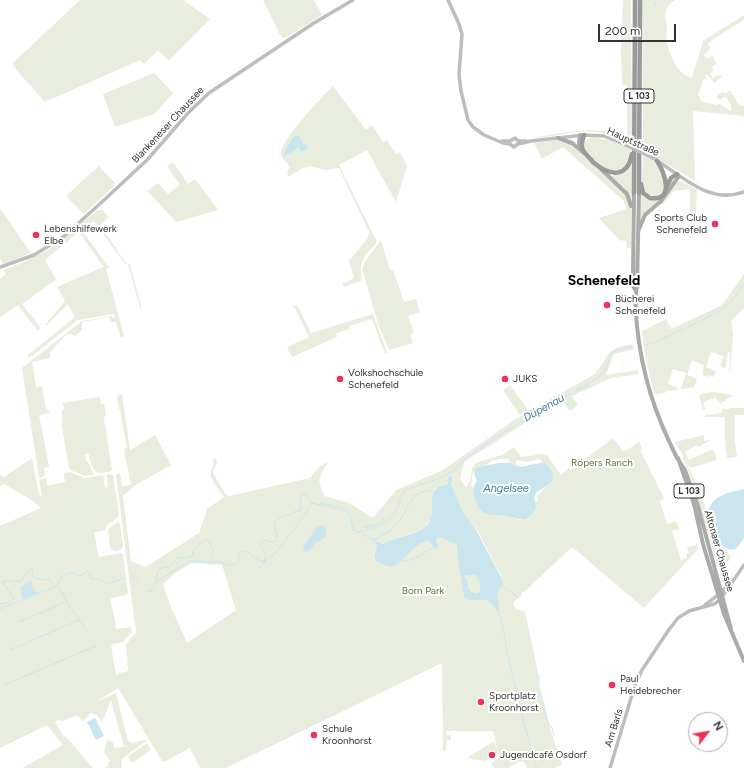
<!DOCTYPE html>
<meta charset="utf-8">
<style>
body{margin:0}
#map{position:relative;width:744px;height:768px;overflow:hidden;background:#fff;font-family:Figtree,sans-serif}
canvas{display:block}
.north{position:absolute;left:688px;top:712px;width:40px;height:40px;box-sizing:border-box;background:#fff;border:1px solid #adadad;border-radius:50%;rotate:59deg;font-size:11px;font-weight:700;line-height:16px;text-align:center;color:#333}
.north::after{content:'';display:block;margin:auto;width:14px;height:18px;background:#ee315a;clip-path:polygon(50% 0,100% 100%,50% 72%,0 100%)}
.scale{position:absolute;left:598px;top:24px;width:78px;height:18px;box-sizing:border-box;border:2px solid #333;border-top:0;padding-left:5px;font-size:12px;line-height:14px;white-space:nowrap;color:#333;-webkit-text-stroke:3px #fff;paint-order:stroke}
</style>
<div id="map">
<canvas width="744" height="768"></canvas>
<div class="north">N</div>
<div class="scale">200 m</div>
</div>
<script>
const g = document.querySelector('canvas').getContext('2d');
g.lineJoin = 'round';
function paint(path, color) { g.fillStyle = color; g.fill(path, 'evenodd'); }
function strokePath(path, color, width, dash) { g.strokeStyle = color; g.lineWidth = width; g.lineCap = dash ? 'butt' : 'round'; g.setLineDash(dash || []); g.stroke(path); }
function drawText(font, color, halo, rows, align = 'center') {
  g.font = font + ' Figtree,sans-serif'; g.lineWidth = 4; g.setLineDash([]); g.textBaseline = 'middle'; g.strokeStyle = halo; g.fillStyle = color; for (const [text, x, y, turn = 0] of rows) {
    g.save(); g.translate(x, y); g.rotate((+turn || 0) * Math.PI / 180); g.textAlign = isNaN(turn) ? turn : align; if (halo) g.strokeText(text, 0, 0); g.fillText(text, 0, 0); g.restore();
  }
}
const green = new Path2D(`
 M80,0h103l27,19 -41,42 -11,-11 -14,14 -4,-4 -95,42 -32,-36v-3z
 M263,0h51l8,15 -35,22 -4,1 -4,-5z
 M623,0h8l1,145c-12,-5 -23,-11 -35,-13 -22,-3 -44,6 -65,6 24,-4 49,-10 74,-7 7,1 13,5 21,5v-51h-5l-1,-32z
 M642,0h33c-15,10 -8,17 -8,30 0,4 -1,9 0,13 3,13 11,32 25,35l11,-37 41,-26v5l-32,20 -5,5 4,1 -3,6 -4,3 3,4 6,-3 3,8 -4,3 1,3 -3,4 3,5 3,-3 4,-1 2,2 -8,6 -4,-6 -5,-3 1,4 -4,3v4l-4,9 3,7 15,4 4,-1 10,7 2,-2 -2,-6 -4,-6h-2l-4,3 -4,-3 5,-5 5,2 2,-3h3l8,14 5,1v10l-51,-5 2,69 12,8 -64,-38z
 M154,73l19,20 -19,21 -39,13 -12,-33z
 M333,86l33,44 6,-5 11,17 4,-2 9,14 4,-2 7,14 -11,36 -29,-52 -28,15 38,77c-5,7 -15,15 -16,24 -1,5 2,10 0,15l-17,6 -2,-3 12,-6 -5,-17 19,-23 1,-6 -30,-64 -14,2 -15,-4 -7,2 -15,9 -1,-5 3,-4c-2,-5 -8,-9 -9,-13 -2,-13 41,-59 52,-69z
 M592,137l17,3 22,10c-2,11 -10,26 -24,19 -4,-1 -7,-5 -10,-7 -5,-4 -11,-8 -13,-14 -2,-5 3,-9 8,-11z
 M555,140l14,3 55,49 7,15v41h-4l-1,-7 -7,-1 -20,-22 27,-9 -2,-8 -61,-54 -21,12 -8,-16z
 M633,155l-1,48 -7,-14 -13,-12 1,-2c14,-2 15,-8 20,-20z
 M643,155l11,6 6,5 5,19 -2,7 -9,5 -8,-3 -4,-12z
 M173,162l15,22 7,-5 23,31 -42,12 -29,-31 11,-8 10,11 12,-9 -13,-19z
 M99,166l16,17 -1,3 -30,28 -18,-18z
 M681,181l16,9 -1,24 -6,2v-27l-16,2 -11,13h-3l17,-22z
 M641,190l1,3 17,7 -16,16 -3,4z
 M0,208l31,45 -28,11 -3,-5z
 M98,210h5l6,7 -9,8 26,38 4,1 12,45 -2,-1 -12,-44h-3l-31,-43 -12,9 27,38 -3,1 18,67 -3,2 -5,-16h-5l-2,-5 -27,5v8l-7,6 -3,-2h-5l-17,18v6l-18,4 4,25 6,-1 4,22 5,5 -12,2 10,52 -5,1 1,8 -6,2 -17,-110 60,-47 29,-5 4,2 -1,-4 -36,6 -49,38 -2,-2 48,-39 -7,-13 -21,21h-2l20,-24 -11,-20 -32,23 19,24 -3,3 -20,-26 -18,12v-38l6,-5 -2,-4 20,-8 27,-14zM79,232l26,37 -2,-2 -46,20 -3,-6 2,-2 -11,-19z
 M381,240l9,30h3l11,32 12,-3 4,13 -12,4 6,17 -4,2 3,8 -24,7 -11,-27 -16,-54 3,-8z
 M744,274v34l-13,13 2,13 -3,39h-1l1,-20 -2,-1 -3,17 -4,-3 2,-10 -12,-4 -5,15 10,4 -2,6 -5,-2 -1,2 -6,-2 2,-10 -12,-5 -5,15 10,4 -3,8 -12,2 -1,-1 5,-15 -13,-4 -5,15 9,3v3c-8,1 -13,1 -20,-3l-1,-4 1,5 9,3 -1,2 -10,1 -2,-3 -8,-37 -3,-23 24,-12 5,10 49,-23 8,-9z
 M297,305l14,28 62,-19 14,38 -2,2 -13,-35 -23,7 1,3 -14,4 1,4 -45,20 -5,-10 22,-10 -15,-31z
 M633,344l1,5 -20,5 -8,21 32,-5 1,4 -28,4 -39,18 6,9 -8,6 -8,-10 -29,17 -69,44 -4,16 6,10 4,-7 2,-12 2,-4 4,-3 24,-7 12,-8 7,10 20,-3 6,1 14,20 8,-7 2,2 42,-32 10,13 4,-1 12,-8 3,7 -2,1 24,48 -4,4 7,22 9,-3 3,8 -7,2 9,29 6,-2 -1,-4 3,-1 -2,-6 10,-2 1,4 -54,59 -72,-61 -48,45 -2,-1v3l-9,9 2,5 10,4 13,60v14l11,39 13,40 -8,3h-27l-4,-7 -5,1 -10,6h-14l-3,-5 8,-5 -1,-4 -13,7 -18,-3 27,-17 4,11 -5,-21h-46v4h4v5h-4l-1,11h-3l-1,-88 -216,105h-26l-10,-20 -26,14 -2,-1 -44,-73 -22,14 20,-9 12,48 4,2 12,-3h3l-25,19 -1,9h-17l3,-1 3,-7 -6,-8 2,-9 2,-3 5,2 1,6 10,-1 -13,-47 -9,22 -5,-7 -6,-2 -8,8 -6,-6 -14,6 -5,-1 -3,2 8,14 4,2 26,30h-71l41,-23 -16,-20 -47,23v-222l41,-18 -8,-7 -29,-17 -4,2v-11l4,2 28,-19 7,37 3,1 -3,-16 7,-2 1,8 18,-4 -1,-9 6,-1 15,6 18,-3 2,13 3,-1 -1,-13 6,1 6,40c-3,7 -13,7 -14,15l-11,2 5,25 23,-4 1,1 5,38 -1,3 -15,3 -2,2 5,20 1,9 15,-2 1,5 -9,10 -10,2 -2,2 5,29h2v-2l8,-1 2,-2 -2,-26 10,-11 -20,-158 4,-2 2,13 9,-1 -4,-21 -1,-2 -2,-13 3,-1 -7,-37 -1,-2 -2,-12 2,-1v-2h3l8,56 25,-15 16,30 -37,21 -11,10 8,65 15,6 53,-34 8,-24 17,-12c-3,-5 -12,-16 -13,-20 -1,-7 4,-13 2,-20l3,2 1,3 -4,11 13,22 3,1 81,-18 8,-10 9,-6v2c-9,16 -10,14 -3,32l25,7 24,15 23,-28 47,-20 71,-50 81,-46c4,-5 6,-8 9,-13 6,-13 17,-15 29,-17zM500,459h9v4l6,2 2,-5 9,2 13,-3c2,2 3,2 5,3 12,8 10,22 -2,27v3l-6,5 2,3 -3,2 1,3c-4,7 -7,13 -16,15 -5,-1 -10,-3 -15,-5 -12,-2 -22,2 -28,-11 -3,-6 -2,-14 -6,-19l2,-13 9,-6 6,-2 3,-3zM451,476l3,4h-2l-1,4 11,26 13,18 2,2 24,46 2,10 -4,3 -2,6 2,9v6l-2,1 -5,-7 -6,-4c-8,-1 -15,4 -22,-3l-5,-37 -4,-17 -16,-6 -3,3 2,4 -5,4 -3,-6c-12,-4 -23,14 -31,21l-25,-10 3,-7 -2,-6 8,4 7,-4 26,-8 9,-5 6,-8 3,-28 3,-4 9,-3 2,-4zM192,563l30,2 14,45 -49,33 -17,-38 -7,-21 12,-11z
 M510,385l18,25 -8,5 -17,-25z
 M711,392l11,1 11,2 -12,8 1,3 -7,-9 -12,6 3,6 -3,1 -4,-14 2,-2z
 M100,397l1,7h3l2,10 -2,4 8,52 -3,2 -11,1c-7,-5 -8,-12 -9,-19h-4l1,7 2,1 6,13 -9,1 -15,-6 -1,-3 -7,-40v-17l3,-1 -3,-6z
 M723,408l3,2 4,-2h14v7h-9v26l2,16 -10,1 -2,-16v-25h-20v-2l16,-2z
 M704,435v6l5,-1v1l-11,6 -1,-2 -12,7 4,8 24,-11 4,11 -27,8 -6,-10 9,19 4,11h3l6,22 2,1 10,28 13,18 -6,10 -8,-3 -26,-87 -9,-20h2l-9,-15z
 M118,522l2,2 3,22 -3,4 -6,1 -4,-3 -2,-19z
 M466,575h9l4,5 1,11 -4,2c-8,-1 -11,-10 -10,-18z
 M147,743l4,7 -19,13 -4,-7z`);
const water = new Path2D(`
 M297,135l3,2 3,7h3l2,4 -7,4 -3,-5 -8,7 -6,2c1,-7 7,-18 13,-21z
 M544,462c4,3 6,6 8,10 5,15 -13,14 -17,23 -2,3 1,8 1,12 -9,20 -20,10 -36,8 -6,-1 -11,1 -16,-2 -8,-5 -10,-16 -11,-25l4,-7 -3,-8 1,-4 7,-3 18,-3h9l12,4z
 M450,476l3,2 -2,6 11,26 14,20 26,49 1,7 -4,3 -2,6 2,9v6l-2,1 -5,-7 -6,-4c-8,-1 -15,4 -22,-3l-8,-53 -17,-7 -3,3 3,7 -5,2 -4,-7c-13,-4 -24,19 -36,24 -3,1 -6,0 -9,-1 -13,-3 -11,-9 -8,-19l-3,-6 9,4c14,-9 33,-7 45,-20 8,-8 0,-28 8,-35 2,-3 8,-4 11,-5l1,-7zM466,575h9l4,5 1,11 -3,2 -5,-1 -4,-4 -1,-9 -2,-1z
 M744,489v49l-7,10c-19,9 -25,-25 -29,-37 3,-15 24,-20 36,-22z
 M321,525l4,2 1,4v6l-12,7 -5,7 -5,1 -1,-5 13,-19z
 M31,581l3,9 4,3 -15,6 -3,-10 7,-6z
 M95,718l9,18 -8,4 -9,-18z`);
const stream = new Path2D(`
 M655,6v-4l2,-2
 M645,345l8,-2 22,-10 43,-21 12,-9 14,-18
 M451,476c4,-18 89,-65 108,-76 14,-8 30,-15 42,-25 9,-7 6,-14 10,-21 4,-5 15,-6 20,-7
 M443,477l8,-5
 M320,503l25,5 9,7
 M363,527c9,0 16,-2 21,-9
 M357,532c17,-3 33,-7 41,-25 3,-6 3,-12 6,-17l37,-12
 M362,534l12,6
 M374,540c7,-4 15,-8 21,-14 15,-14 12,-38 39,-35
 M217,561l1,1c5,1 16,6 19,1 2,-2 1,-7 2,-10l3,-2c9,0 14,11 22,10 4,-7 1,-10 -4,-15l1,-4 4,-2 8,2 3,-1 1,-6 -3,-9 2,-5 5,-4 8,-2 4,-3 7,-1 1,-2 -1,-4 1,-4 -1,-4 2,-2h4l6,8 34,8 4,5 3,14 7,3
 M264,561l8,-4 27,-34 13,-20
 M402,561c8,2 23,-9 31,-13
 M259,568l6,-7
 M113,577l3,4
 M132,577l5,1 3,3
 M158,581l18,-12 15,-8 27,1
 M58,586l10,18 19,27
 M503,586l16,12
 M147,592c11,-1 8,-15 12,-23l11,-3 8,-8h10l4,-2 2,-7 10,-9h4l5,8v7
 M0,604l7,-1 7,-5 -11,-15 1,-2h17l8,-12h3l1,8 10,3 6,-1 6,7
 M0,609l57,-23 2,-2 3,-8 10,-4 8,4 8,-5 2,3 1,5h9l7,5 17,-6
 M498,611l5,16 4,25 14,59 13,50 3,7
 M19,622l47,-20
 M10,650l69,-30
 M539,675v12l10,38 3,3 2,7
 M4,685l92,-39`);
const secondary = new Path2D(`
 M448,0l11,24 3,10 -3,40 2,17 7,29 5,7 11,8 19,8 7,1 4,3 4,-3 13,-3 53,-6 20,1 17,7
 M502,141h8l5,-3 3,3h8
 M653,158c28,17 56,47 91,34
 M0,267l34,-12 29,-18 39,-35 46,-43 40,-46 21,-20 105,-70 39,-23
 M705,605l13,-10 11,-11
 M610,768l25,-83 7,-15 26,-39 10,-13 11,-7 25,-7 6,-4 24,-35`);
const primary = new Path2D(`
 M558,138l14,5 13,11
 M580,149l-1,-6 1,-8
 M601,169l26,25 4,12
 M634,193l-1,80v13l3,5
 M639,193l-2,93c-3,13 -1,27 0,40 5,49 18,88 40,132l8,12 13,36 33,123
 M639,229l6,-14 16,-14 18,-25
 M678,458l16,46 9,40 21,70 20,47`);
const highway = new Path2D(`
 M584,135c-1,4 -3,8 -2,12 1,6 7,10 11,15 16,14 34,17 39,-8
 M641,184l2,9 7,5c25,4 15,-26 7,-37
 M667,186l4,-8 6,-4
 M634,193l1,-193
 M639,193l1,-193`);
const secondaryBridge = new Path2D(`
 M621,143l32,15`);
const markers = [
 [715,224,4,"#ee315a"],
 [36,235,4,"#ee315a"],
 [607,305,4,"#ee315a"],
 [340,379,4,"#ee315a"],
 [505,379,4,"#ee315a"],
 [612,685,4,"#ee315a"],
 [481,702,4,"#ee315a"],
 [314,735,4,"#ee315a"],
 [492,755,4,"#ee315a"]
];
const shields = [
 [639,96,30],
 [689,491,30]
];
const shieldNames = [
 ["L 103",639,96],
 ["L 103",689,491]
];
const streetNames = [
 ["Blankeneser Chaussee",168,125,-47],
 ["Hauptstraße",633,142,24],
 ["Altonaer Chaussee",719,551,74],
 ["Am Barls",614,728,-73]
];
const poiNames = [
 ["Sports Club",707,218,"right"],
 ["Schenefeld",707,230,"right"],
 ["Lebenshilfewerk",44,229],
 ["Elbe",44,241],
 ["Bücherei",615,299],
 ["Schenefeld",615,311],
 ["Volkshochschule",348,373],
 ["Schenefeld",348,385],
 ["JUKS",513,379],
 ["Paul",620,679],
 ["Heidebrecher",620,691],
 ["Sportplatz",489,696],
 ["Kroonhorst",489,708],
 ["Schule",322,729],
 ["Kroonhorst",322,741],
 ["Jugendcafé Osdorf",500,755]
];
const parkNames = [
 ["Röpers Ranch",602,463],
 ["Born Park",423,591]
];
const waterNames = [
 ["Düpenau",544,408,-29],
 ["Angelsee",506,489]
];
const districtNames = [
 ["Schenefeld",604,281]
];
paint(green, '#e8edde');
paint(water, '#cae5ed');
strokePath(stream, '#cae5ed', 1);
strokePath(secondary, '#bdbdbd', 3.5);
strokePath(primary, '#ababab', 4);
strokePath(highway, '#9a9a9a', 4.5);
strokePath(secondaryBridge, '#bdbdbd', 3.5);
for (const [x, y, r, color] of markers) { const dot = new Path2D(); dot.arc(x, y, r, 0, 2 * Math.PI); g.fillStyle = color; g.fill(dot); strokePath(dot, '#fff', 1.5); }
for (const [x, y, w] of shields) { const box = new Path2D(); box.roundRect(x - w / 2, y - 7, w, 14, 3); g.fillStyle = '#fff'; g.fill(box); strokePath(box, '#333', 1); }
drawText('bold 9px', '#333', null, shieldNames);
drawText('10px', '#333', '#fff', streetNames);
drawText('10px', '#333', '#fff', poiNames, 'left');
drawText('10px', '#5d723d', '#fff', parkNames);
drawText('italic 11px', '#397d94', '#fff', waterNames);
drawText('bold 14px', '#000', '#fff', districtNames);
</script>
